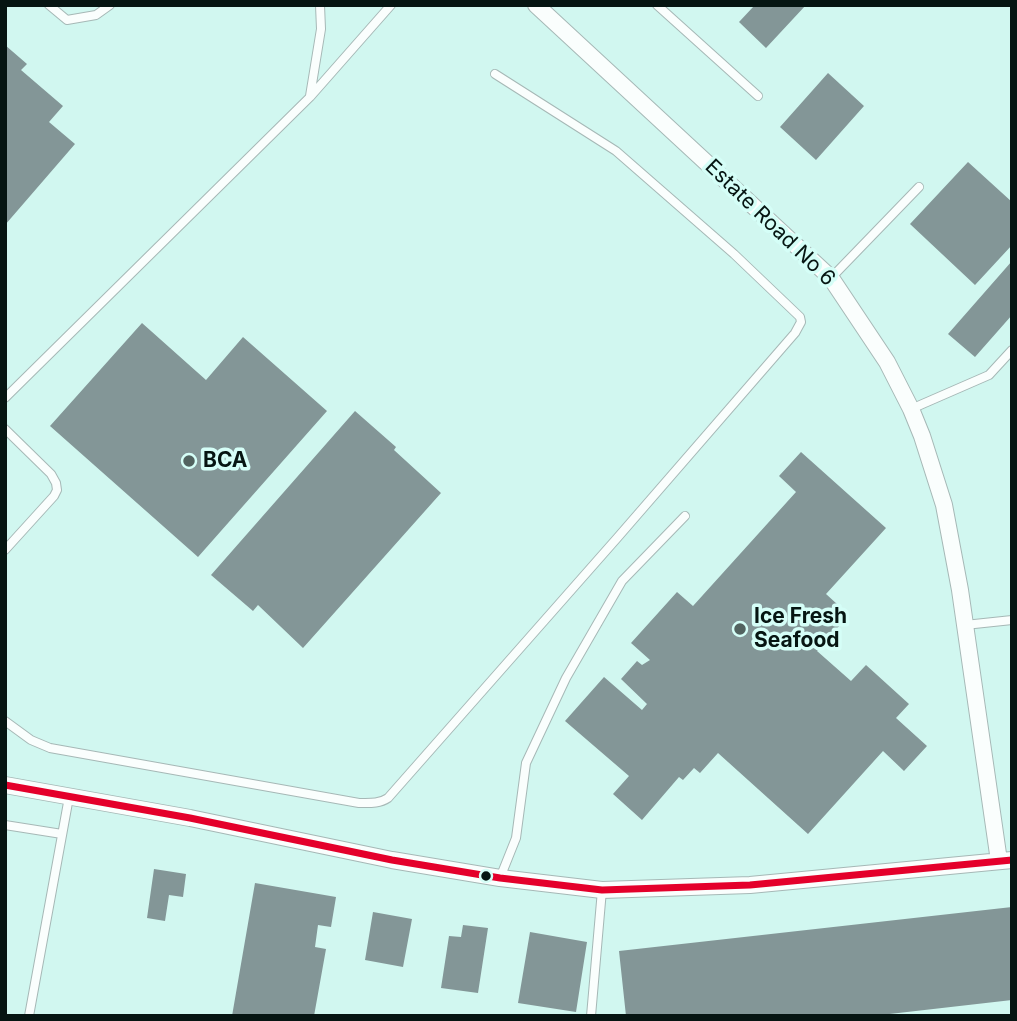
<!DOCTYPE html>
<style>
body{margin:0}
#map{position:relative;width:1017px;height:1021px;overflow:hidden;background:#def5f1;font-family:Inter,sans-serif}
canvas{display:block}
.frame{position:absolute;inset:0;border:7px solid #061512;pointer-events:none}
</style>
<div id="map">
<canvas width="1017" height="1021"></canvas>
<div class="frame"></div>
</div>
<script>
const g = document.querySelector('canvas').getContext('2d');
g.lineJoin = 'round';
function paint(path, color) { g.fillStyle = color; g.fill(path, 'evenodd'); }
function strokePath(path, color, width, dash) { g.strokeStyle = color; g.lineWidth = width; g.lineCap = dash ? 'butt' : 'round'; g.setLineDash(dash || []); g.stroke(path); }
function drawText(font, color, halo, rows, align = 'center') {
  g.font = font + ' Inter,sans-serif'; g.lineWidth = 7; g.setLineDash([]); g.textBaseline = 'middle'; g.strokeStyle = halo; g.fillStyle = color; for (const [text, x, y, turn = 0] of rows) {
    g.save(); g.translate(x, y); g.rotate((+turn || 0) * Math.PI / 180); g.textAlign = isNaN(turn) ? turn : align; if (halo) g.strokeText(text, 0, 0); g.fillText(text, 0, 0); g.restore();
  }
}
const built = new Path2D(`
 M5,5h1007v1011h-1007z`);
const building = new Path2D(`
 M753,5h53l-40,43 -27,-26 15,-16z
 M5,45l22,19 -6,6 42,36 -14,16 26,22 -70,81z
 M828,73l36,33 -48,54 -36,-33z
 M968,162l44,40v43l-37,40 -65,-61z
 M1012,261v54l-37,42 -27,-23z
 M142,323l64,57 37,-43 84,74 -129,146 -148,-131z
 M355,411l41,36 -2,3 47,43 -138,155 -45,-43 -5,6 -42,-36z
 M801,452l85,76 -60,66 23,21 -32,36 34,30 15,-16 43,39 -13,14 31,28 -23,25 -21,-20 -75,83 -90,-81 -18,20 -6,-5 -11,12 -4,-3 -37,43 -29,-26 16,-18 -64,-55 39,-44 38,33 5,-6 -26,-25 16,-18 5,4 8,-5 -19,-17 46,-51 16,14 103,-114 -17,-16z
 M154,869l32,5 -3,23 -14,-2 -4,26 -18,-3z
 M255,883l81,14 -5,30 -13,-2 -3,22 11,2 -12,67h-82z
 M1012,907v93l-140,16h-246l-7,-65z
 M373,912l39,7 -9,48 -38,-7z
 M463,925l25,3 -10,65 -37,-5 8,-52 12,1z
 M530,932l57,10 -11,70 -58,-9z`);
const service = new Path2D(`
 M49,5l18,15 29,-5 14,-10
 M657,5l101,91
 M310,96l11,-67 -1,-24
 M831,278l88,-91
 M5,398l305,-301 81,-92
 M911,409l78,-34 23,-25
 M5,429l46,45 5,9 1,7 -3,6 -49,54
 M965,625l47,-5
 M5,721l26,19 19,8 309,55c10,0 20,1 29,-5l230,-261 177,-204 6,-11 -1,-5 -66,-63 -118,-103 -121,-77
 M5,825l57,9
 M500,878l16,-40 10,-75 40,-85 56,-97 63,-65
 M29,1016l40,-219
 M591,1016l11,-126`);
const minor = new Path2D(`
 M536,5l295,273 56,84 24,47 11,27 22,69 16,85 39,271
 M5,785l185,33 202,42 108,18 102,12 148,-5 262,-25`);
const bus1 = new Path2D(`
 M5,785l185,33 202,42 108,18 102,12 148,-5 262,-25`);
const markers = [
 [189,461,7,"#526360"],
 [740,629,7,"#526360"],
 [486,876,6,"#061512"]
];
const streetNames = [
 ["Estate Road No 6",770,223,44]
];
const poiNames = [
 ["BCA",203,461],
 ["Ice Fresh",754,617],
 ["Seafood",754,641]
];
paint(built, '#d1f7f0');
paint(building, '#839697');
strokePath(service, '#a6b8b6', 10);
strokePath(minor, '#a6b8b6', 18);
strokePath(service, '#fafefd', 8);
strokePath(minor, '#fafefd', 16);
strokePath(bus1, '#e4002b', 7);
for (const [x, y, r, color] of markers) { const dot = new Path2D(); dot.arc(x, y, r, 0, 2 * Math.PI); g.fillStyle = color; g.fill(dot); strokePath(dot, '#d5fef7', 2.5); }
drawText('21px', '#061512', '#d5fef7', streetNames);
drawText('bold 21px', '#061512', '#d5fef7', poiNames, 'left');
</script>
